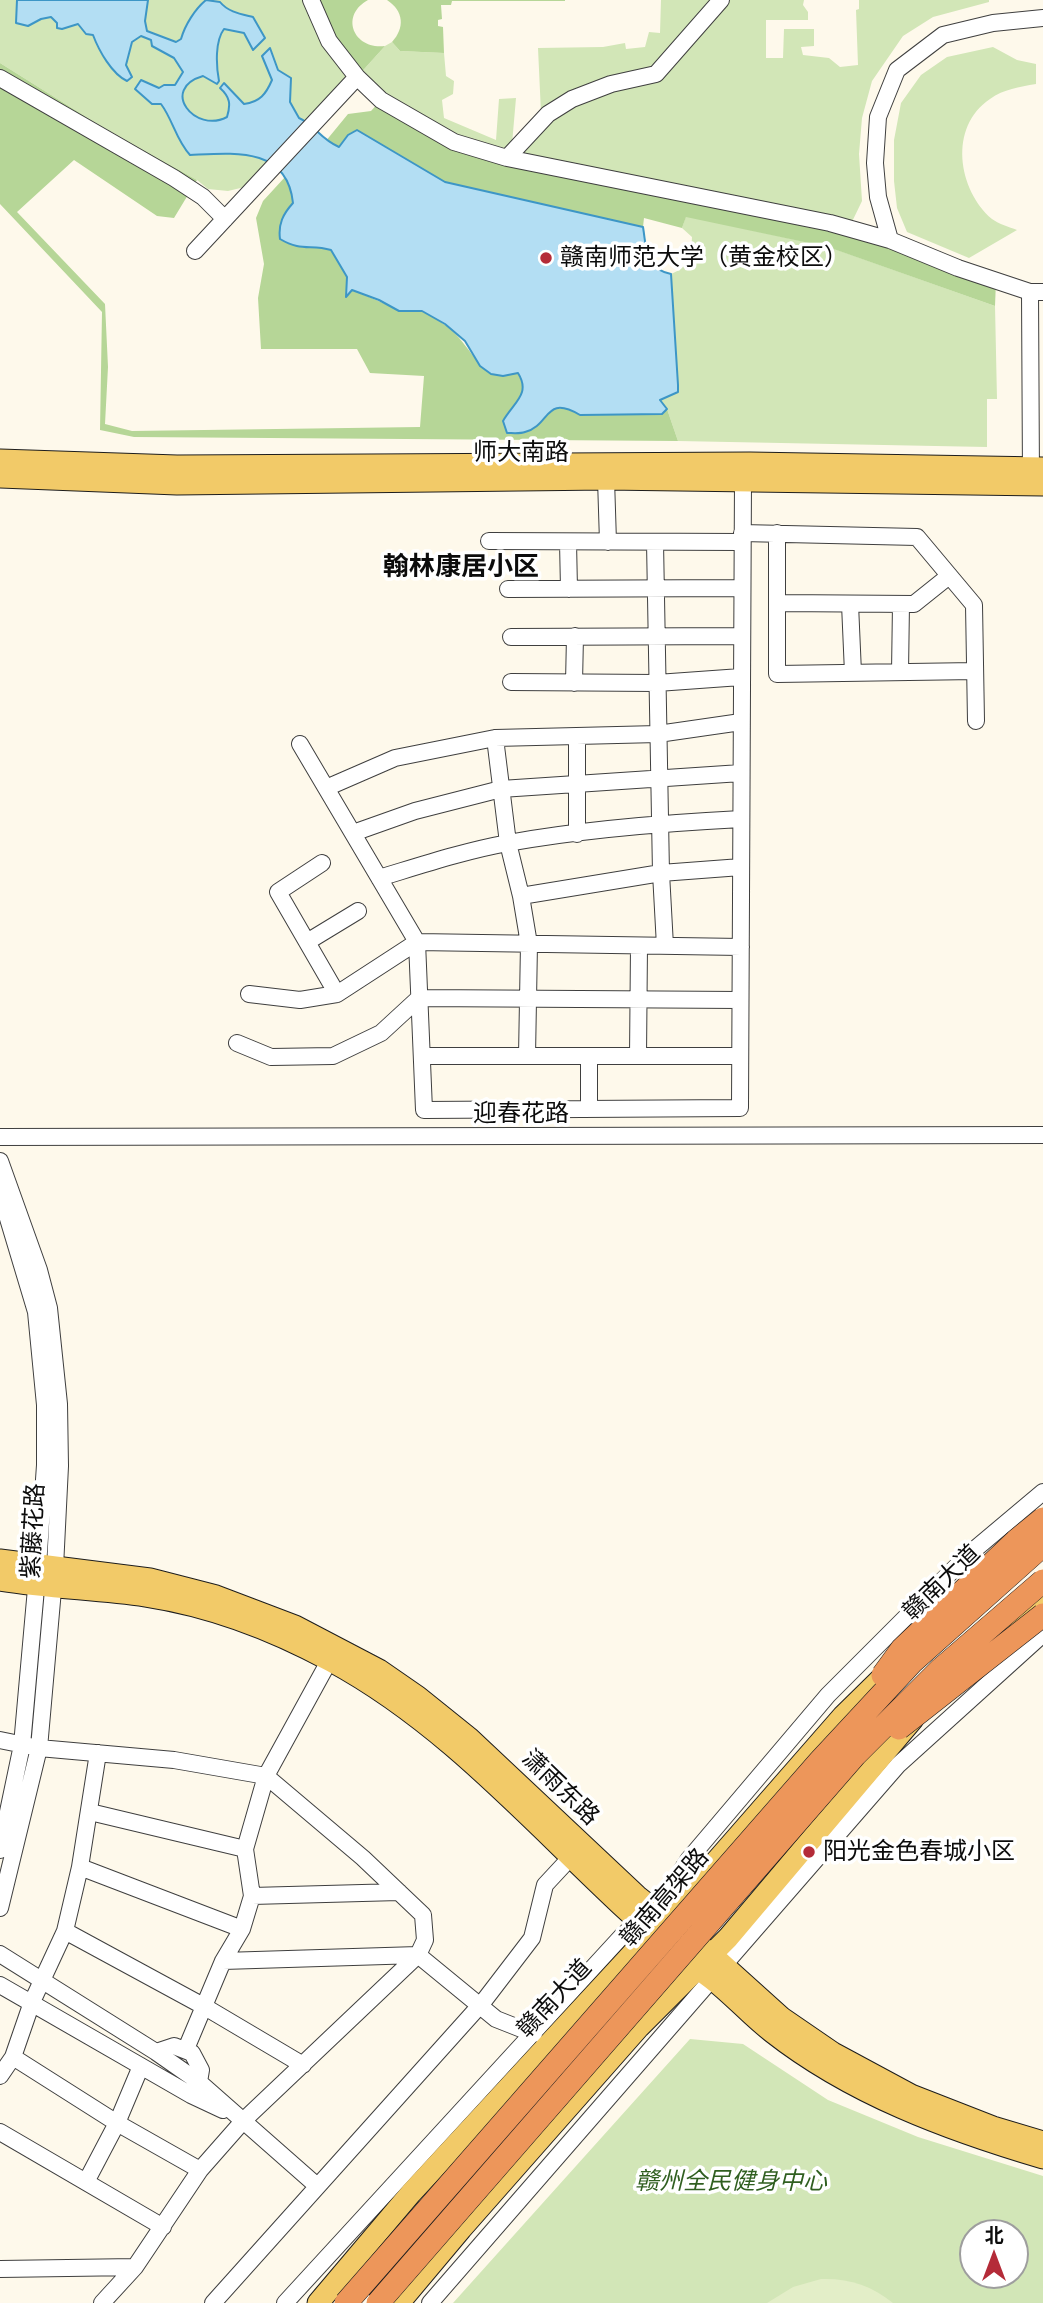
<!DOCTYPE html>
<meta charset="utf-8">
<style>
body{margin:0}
#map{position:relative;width:1043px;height:2303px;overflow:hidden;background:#fef9eb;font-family:"PT Serif","Noto Sans SC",serif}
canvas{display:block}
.north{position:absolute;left:959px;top:2219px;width:70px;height:70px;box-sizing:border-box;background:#fff;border:2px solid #9e9e9e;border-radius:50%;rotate:0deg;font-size:19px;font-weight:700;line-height:28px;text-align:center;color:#0c0c0c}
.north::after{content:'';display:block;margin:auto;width:24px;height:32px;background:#b42b38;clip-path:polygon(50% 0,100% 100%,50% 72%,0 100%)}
</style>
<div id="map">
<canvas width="1043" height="2303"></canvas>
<div class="north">北</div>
</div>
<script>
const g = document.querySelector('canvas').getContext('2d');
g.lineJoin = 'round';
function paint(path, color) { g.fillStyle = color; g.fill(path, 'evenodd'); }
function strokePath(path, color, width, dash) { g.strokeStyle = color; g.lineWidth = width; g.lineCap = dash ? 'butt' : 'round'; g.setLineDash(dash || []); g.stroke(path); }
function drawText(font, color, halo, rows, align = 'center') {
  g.font = font + ' "PT Serif","Noto Sans SC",serif'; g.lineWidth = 7; g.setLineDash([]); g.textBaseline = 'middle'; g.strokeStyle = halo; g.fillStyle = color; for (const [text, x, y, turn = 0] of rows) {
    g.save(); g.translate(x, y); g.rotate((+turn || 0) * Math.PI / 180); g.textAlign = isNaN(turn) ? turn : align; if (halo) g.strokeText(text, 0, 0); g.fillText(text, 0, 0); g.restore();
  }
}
const green = new Path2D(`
 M0,0h311l46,77 28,-31 7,-4 8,9 44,2 2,23 8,5 -1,13 -11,6 2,18 52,22 3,-41 17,-1 -4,46 29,-31 -3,-65 65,-1 22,-4 1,6 19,-2 4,-15 11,1 1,-33h143l-1,5 5,7v8h-42v38h17l1,-29h30v17l-13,1 2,8 26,3 11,9 18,-2 -2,-55 3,-1v-9h130v2l-56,15 -30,19 -31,45 -10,37 -3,36 3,47 -13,27 -395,-86 -97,-65 -100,107 -29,7 -20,-2 -11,-9 -93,-52 -104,-65z
 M993,47l24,13 19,4v20c-17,3 -32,5 -46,15 -42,28 -32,91 2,120 7,5 17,8 25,11l-48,28 -62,-26 -10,-24 -3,-27v-41l7,-37 20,-28 26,-18z
 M686,216l143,31 166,59 2,93h-10v48l-309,-6 -11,-32 -7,-9 18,-9 -7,-117c19,-8 20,-17 21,-37l-10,-9z
 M690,2039l53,5 85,56 90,37 125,39v127h-590zM973,2233h42v42h-42z`);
const forest = new Path2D(`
 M311,0h57c-29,16 -14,50 17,46l-28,31z
 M387,0h178v1h-113l-1,4h-10l1,14 -4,1v6l5,1 1,26 -44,-2 -8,-9c13,-14 12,-31 -5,-42z
 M0,63l104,65 93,52 -23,38 -17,-2 -83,-56 -57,52 88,92 3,63 -3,57 27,7 288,-4 4,-51 -54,-3 -13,-24h-96l-3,-51 6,-34 -8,-46 7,-17 22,-24 6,12 2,14c-10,11 -15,21 -13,35 22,14 30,6 51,12l16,27v19l5,-6c16,6 30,13 45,19 8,4 18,0 26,3 7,2 14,7 19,11 31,19 33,59 75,49 14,23 -2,30 -14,49l33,5 14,-16 4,-2 107,6 6,-5 11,32 -544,-4 -34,-7 2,-118 -102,-108z
 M381,100l73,42 376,81 166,58 -1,25 -167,-59 -142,-30 -4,11 -38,-10 -1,9 -198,-45 -88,-52 -9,5 -9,12 -14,-5 23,-28 23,-3z`);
const pitch = new Path2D(`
 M821,2279c27,-1 50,6 72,24h-126l26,-16z`);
const water = new Path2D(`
 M17,0h131l-3,21 2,10 29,11 5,-3c4,-14 14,-30 25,-39l14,2c8,10 21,12 33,15l12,21 -12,12 -9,-17 -20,-4c-9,12 -8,36 -5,52l-2,3 -14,-8c-44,13 -8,58 24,41 4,-13 3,-20 -7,-29l4,-5 20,21c16,-2 22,-10 28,-24l-10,-24 8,-8 8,22 13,8 -1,24 9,16c16,7 21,21 40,29l9,-12 9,-5 88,52 198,45c4,24 1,41 28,47l7,111v7l-18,8 7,9 -5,5 -82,1c-36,-21 -29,10 -55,17 -5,2 -13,1 -18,1l-4,-12c11,-19 28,-27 15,-48l-15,3 -12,-2 -11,-8 -15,-25 -20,-17 -23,-13h-23l-20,-11 -27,-10 -6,7 1,-20 -16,-27c-21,-6 -29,2 -51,-11 -2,-15 3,-25 13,-36 -6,-57 -60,-50 -103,-48 -14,-15 -17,-35 -29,-51h-9l-17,-15 6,-9 18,8 5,-3h11l8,-13 -9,-14 -22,-12 -1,-6 -10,-4 -9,6 -6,23 6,12 -5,4c-15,-7 -28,-30 -34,-46l-7,-1 -8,-10 -16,5 -5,-1v-5l-6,-6 -10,2 -13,7 -12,-3z`);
const minor = new Path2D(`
 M311,0l18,41 28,36 24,23 73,42 53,16 323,65 60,17 68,28 72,24h13
 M0,78l174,100 29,19 22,22
 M507,158l41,-44 24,-15 39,-15 45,-10 65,-74
 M890,240l-12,-43 -3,-34 3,-46 19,-47 46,-35 50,-12 50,-5
 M195,251l162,-174
 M1030,292l1,187
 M606,479l2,63
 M742,533l175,4 57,68 2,116
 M777,533v141l198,-3
 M489,541l253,1
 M568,542l1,47
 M655,542l6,331 4,73
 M508,589l234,-1
 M778,603l136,1 35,-28
 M850,604l3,69
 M511,637l231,-1
 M900,672l1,-68
 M511,682l146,1 84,-6
 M574,683l1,-47
 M495,738l13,105 13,53 8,48 -2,112
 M300,744l117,198 7,168 316,-2 3,-628
 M326,788l69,-30 100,-20 163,-4 83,-12
 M353,833l62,-22 86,-22 240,-16
 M577,834v-98
 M322,863l-44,29 59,102
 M379,878c43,-13 85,-27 129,-35 77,-14 155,-20 233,-24
 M521,896l140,-23 80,-6
 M307,942l51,-31
 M249,994l51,6 37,-6 80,-52 324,5
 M237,1043l34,14 62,-1 48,-23 38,-35 321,2
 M422,1056h318
 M638,1056l1,-110
 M589,1109v-53
 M0,1137l1043,-2
 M0,1161l39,109 10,38 10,96 1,62 -5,101 -16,181 -39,160
 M0,1192l36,120 9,93v60l-7,101 -16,179 -22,105
 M0,1740l39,8 135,12 92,16 97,82 60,57 2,25 -7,15 -174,165 -44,50 -65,97 -33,36
 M90,1812l155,37
 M80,1867l162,62
 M252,1896l147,-4
 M65,1931l140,76 98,58
 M0,1954l156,98 43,30 117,103
 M223,1961l195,-6 78,64 38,15
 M0,1985l191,110 32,15
 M186,2049l37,-88 19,-32 10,-33 -7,-47 21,-73 68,-124
 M156,2052l18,-6 18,7 9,17 -2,12
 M13,2057l104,66 83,47
 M0,2076l13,-19 19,-55 33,-71 15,-64 18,-114
 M0,2132l163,95
 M86,2182l31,-59 24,-57
 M0,2269l135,-2
 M213,2303l270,-301 49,-64 13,-53 26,-28
 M285,2303l336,-366 19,-16 29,-31 20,-31 139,-164 140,-140 75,-63
 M430,2303l468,-538 145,-131`);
const major = new Path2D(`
 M0,460l177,6 573,-3 293,5
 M0,477l177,7 429,-5 437,6
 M0,1560l150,19 66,17 79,30 84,44 39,27 51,41 168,158 74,58 71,64 51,35 78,42 82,32 50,15
 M0,1580c49,8 98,9 146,16 65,10 128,34 185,65 113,61 198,158 290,244 29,27 60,51 91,74 21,16 39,37 60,53 79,62 176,98 271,126
 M980,1652l63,-55
 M318,2303l93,-110 273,-295 159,-182 52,-51
 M399,2303l62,-74 178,-202 89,-89 185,-219`);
const highwayBridge = new Path2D(`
 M883,1675l19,-26 114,-108 27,-22
 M899,1728l144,-113
 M346,2303l474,-542 92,-99 131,-117
 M378,2303l477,-548 86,-86 102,-88`);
const markers = [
 [546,258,7,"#b42b38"],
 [809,1852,7,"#b42b38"]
];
const poiNames = [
 ["赣南师范大学（黄金校区）",560,258],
 ["阳光金色春城小区",823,1852]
];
const streetNames = [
 ["师大南路",521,453],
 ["迎春花路",521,1114],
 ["紫藤花路",34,1531,-87],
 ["赣南大道",942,1583,-44],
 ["潇雨东路",560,1788,44],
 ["赣南高架路",665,1898,-49],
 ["赣南大道",555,1999,-47]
];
const parkNames = [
 ["赣州全民健身中心",731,2182]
];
const neighbourhoodNames = [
 ["翰林康居小区",461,568]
];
paint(green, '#d2e6b7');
paint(forest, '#b6d697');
paint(pitch, '#e3eec8');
paint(water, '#b3def3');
strokePath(water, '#3d96c6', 2);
strokePath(minor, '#3f3f3f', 18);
strokePath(major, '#1d1d1d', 23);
strokePath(minor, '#fff', 16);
strokePath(major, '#f2ca68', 21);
strokePath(highwayBridge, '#1d1d1d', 24, []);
strokePath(highwayBridge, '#ed965a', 23);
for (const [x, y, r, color] of markers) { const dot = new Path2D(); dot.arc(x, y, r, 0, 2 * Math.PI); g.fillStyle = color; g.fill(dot); strokePath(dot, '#fff', 2.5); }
drawText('24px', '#0c0c0c', '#fff', poiNames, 'left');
drawText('24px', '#0c0c0c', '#fff', streetNames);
drawText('italic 24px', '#305f20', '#fff', parkNames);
drawText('bold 26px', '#0c0c0c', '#fff', neighbourhoodNames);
</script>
